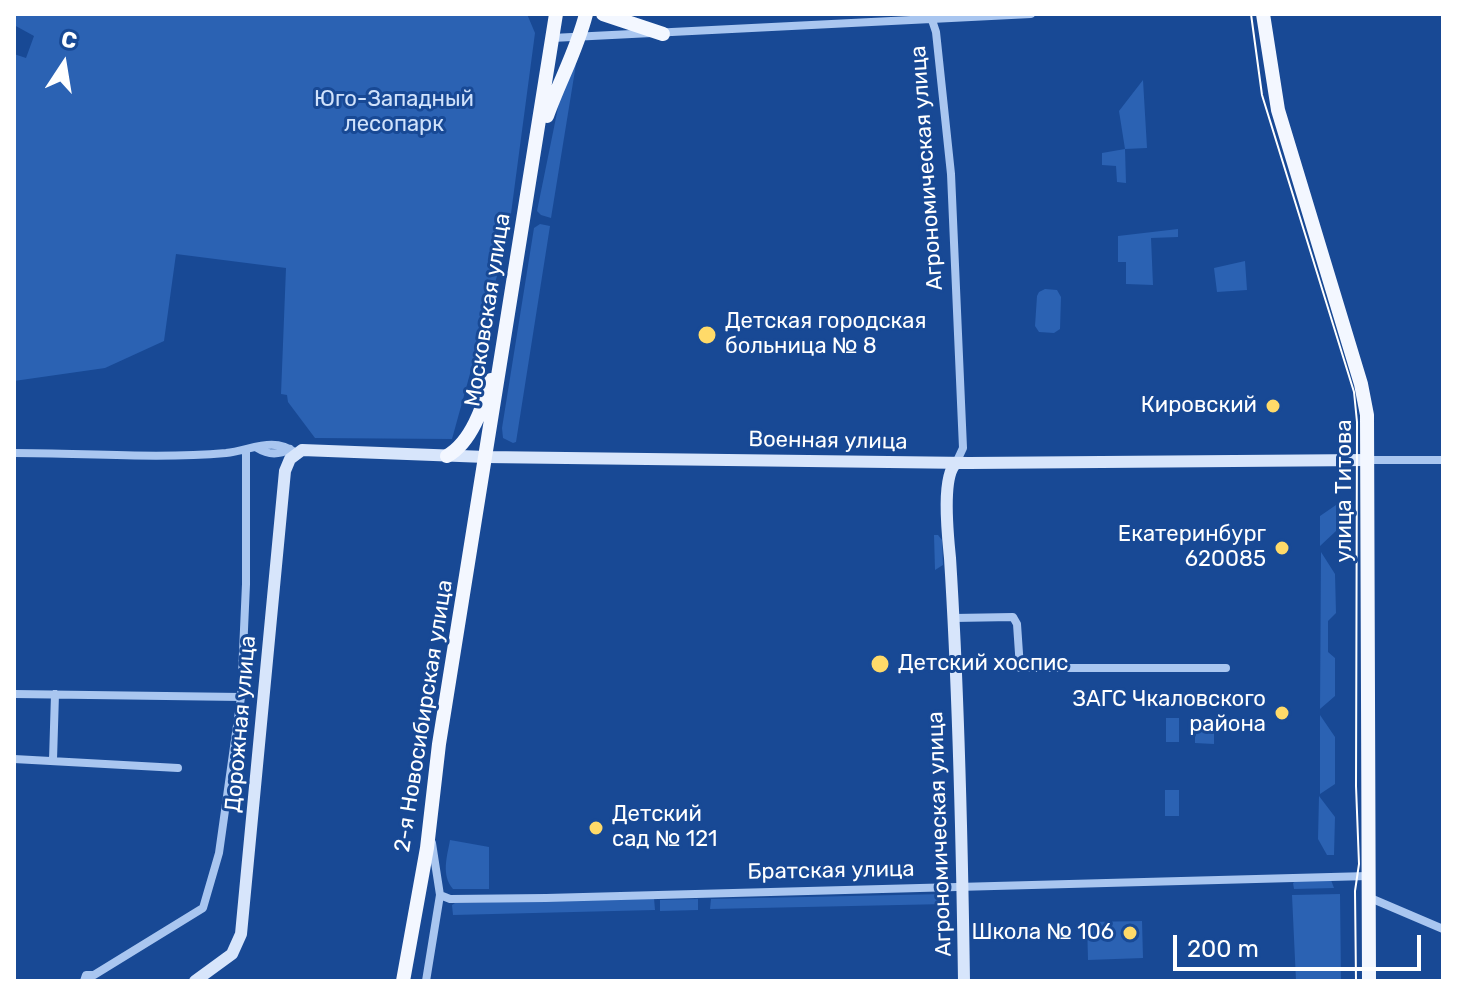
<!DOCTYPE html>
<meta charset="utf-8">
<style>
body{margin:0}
#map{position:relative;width:1457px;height:995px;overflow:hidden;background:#184995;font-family:Rubik,sans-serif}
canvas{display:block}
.frame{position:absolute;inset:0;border:16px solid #fff;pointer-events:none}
.north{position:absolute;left:24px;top:24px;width:80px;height:80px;-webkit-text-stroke:6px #184995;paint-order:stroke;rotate:12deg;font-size:22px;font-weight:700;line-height:32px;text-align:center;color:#fff}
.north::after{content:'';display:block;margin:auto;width:28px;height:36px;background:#fff;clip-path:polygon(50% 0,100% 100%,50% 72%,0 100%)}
.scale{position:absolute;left:1173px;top:935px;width:248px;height:36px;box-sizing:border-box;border:4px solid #fff;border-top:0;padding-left:10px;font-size:24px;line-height:28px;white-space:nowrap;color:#fff;-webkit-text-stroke:6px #184995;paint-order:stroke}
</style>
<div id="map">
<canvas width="1457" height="995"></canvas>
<div class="frame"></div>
<div class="north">С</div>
<div class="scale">200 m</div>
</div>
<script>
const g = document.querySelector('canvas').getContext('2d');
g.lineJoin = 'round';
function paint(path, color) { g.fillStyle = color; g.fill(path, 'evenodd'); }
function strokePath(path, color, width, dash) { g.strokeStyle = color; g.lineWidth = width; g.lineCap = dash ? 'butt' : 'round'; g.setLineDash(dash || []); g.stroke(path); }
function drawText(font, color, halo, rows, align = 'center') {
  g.font = font + ' Rubik,sans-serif'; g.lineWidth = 6; g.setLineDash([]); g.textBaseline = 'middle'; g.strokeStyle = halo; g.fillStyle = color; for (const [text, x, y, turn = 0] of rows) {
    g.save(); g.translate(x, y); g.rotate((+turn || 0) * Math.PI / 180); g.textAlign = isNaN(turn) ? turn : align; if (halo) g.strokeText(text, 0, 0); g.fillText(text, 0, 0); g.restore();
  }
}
const green = new Path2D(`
 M14,14h513l8,19 -27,203 -56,203 -137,-1 -27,-36 -1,-7 -6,-1 5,-126 -110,-14 -12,87 -59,27 -91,13v-327l12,4 8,-22 -20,-11z
 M577,58l-26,160 -10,-3 -4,-4 24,-118z
 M1143,80l4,68 -22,1 1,34 -9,-1 -1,-16 -14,-1v-12l23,-4 -6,-38z
 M540,224l10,2 -34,216 -3,1 -10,-5 -1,-10 32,-200z
 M1178,229v8l-27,1 2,47 -27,-1v-22h-8v-26z
 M1245,261l2,29 -30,2 -3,-24z
 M1045,289l12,1 4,7 -1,32 -6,4 -15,-1 -4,-6 2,-30 2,-4z
 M1336,505v26l-16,15v-30z
 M934,535h4l4,5 1,25 -8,5z
 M1321,552l14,22 1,39 -8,8v31l7,6v38l-15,13z
 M1320,715l15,22v47l-15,10z
 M1166,718h13v24h-13z
 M1214,721v23l-19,-1v-21z
 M1165,790h14v26h-14z
 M1319,796l16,21 -1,38h-7l-9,-16z
 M450,840l39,7v42h-36c-12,-14 -6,-32 -3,-49z
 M1297,880h34l3,8 -40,1 -1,-6z
 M945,894l2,10 -237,5 1,-10z
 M1340,894l1,87h-45l-4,-86z
 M654,898l1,12 -202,5 -1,-10 3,-2z
 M698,899v11l-38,1v-11z
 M1142,921l1,37 -55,2 -1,-38z`);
const street = new Path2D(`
 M932,20l4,12 15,142 12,274 -7,15
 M552,38l479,-24
 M257,448c11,7 22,7 33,1
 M14,453c69,0 144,6 212,0 26,-3 47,-17 70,0
 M1367,460h76
 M954,618l59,-1 4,7 3,44h206
 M14,694l227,3
 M14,759l164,9
 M53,760l2,-66
 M440,895l10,4 96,-1 822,-22
 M1368,897l75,32
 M84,981l2,-6h8l109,-67 16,-55 22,-156 5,-113v-133
 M426,981l14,-86 -8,-52`);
const secondary = new Path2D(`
 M956,463c-15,14 -8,74 -6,95 9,141 12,282 14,423
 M195,981l37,-27 9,-20 44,-463 5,-12 12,-9 184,7 483,6 398,-3`);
const primary = new Path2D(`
 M603,14l60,20
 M1263,14l15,96 83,274 6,31 2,566
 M547,116c12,-34 30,-66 39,-102
 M447,456c25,-14 36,-50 44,-76
 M403,981l24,-133 12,-104 117,-730`);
const tram = new Path2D(`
 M1251,14l11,81 92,297 3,30 -1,364 3,78 -4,27 1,90`);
const markers = [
 [707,335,10,"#ffda69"],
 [1273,406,8,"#ffda69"],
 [1282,548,8,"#ffda69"],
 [880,664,10,"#ffda69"],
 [1282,713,8,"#ffda69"],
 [596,828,8,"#ffda69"],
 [1130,933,8,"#ffda69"]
];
const parkNames = [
 ["Юго-Западный",394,100],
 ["лесопарк",394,125]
];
const streetNames = [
 ["Агрономическая улица",927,168,-94],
 ["Московская улица",488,310,-81],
 ["Военная улица",828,441,1],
 ["улица Титова",1345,491,-90],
 ["2-я Новосибирская улица",424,716,-81],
 ["Дорожная улица",241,724,-85],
 ["Агрономическая улица",940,834,-92],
 ["Братская улица",831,871,-1]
];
const poiNames = [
 ["Детская городская",725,322,"left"],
 ["больница № 8",725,347,"left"],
 ["Кировский",1257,406],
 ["Екатеринбург",1266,535],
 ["620085",1266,560],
 ["Детский хоспис",898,664,"left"],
 ["ЗАГС Чкаловского",1266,700],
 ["района",1266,725],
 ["Детский",612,815,"left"],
 ["сад № 121",612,840,"left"],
 ["Школа № 106",1114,933]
];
paint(green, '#2b62b3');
strokePath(street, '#a9c6f0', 8);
strokePath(secondary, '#d7e5fb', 12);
strokePath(primary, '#f3f7ff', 14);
strokePath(tram, '#fff', 2);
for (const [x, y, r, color] of markers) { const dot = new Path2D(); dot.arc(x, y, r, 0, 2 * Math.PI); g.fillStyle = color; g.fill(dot); strokePath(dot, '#184995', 3); }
drawText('22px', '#d0e2fb', '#184995', parkNames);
drawText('22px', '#fff', '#184995', streetNames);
drawText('22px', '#fff', '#184995', poiNames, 'right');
</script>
